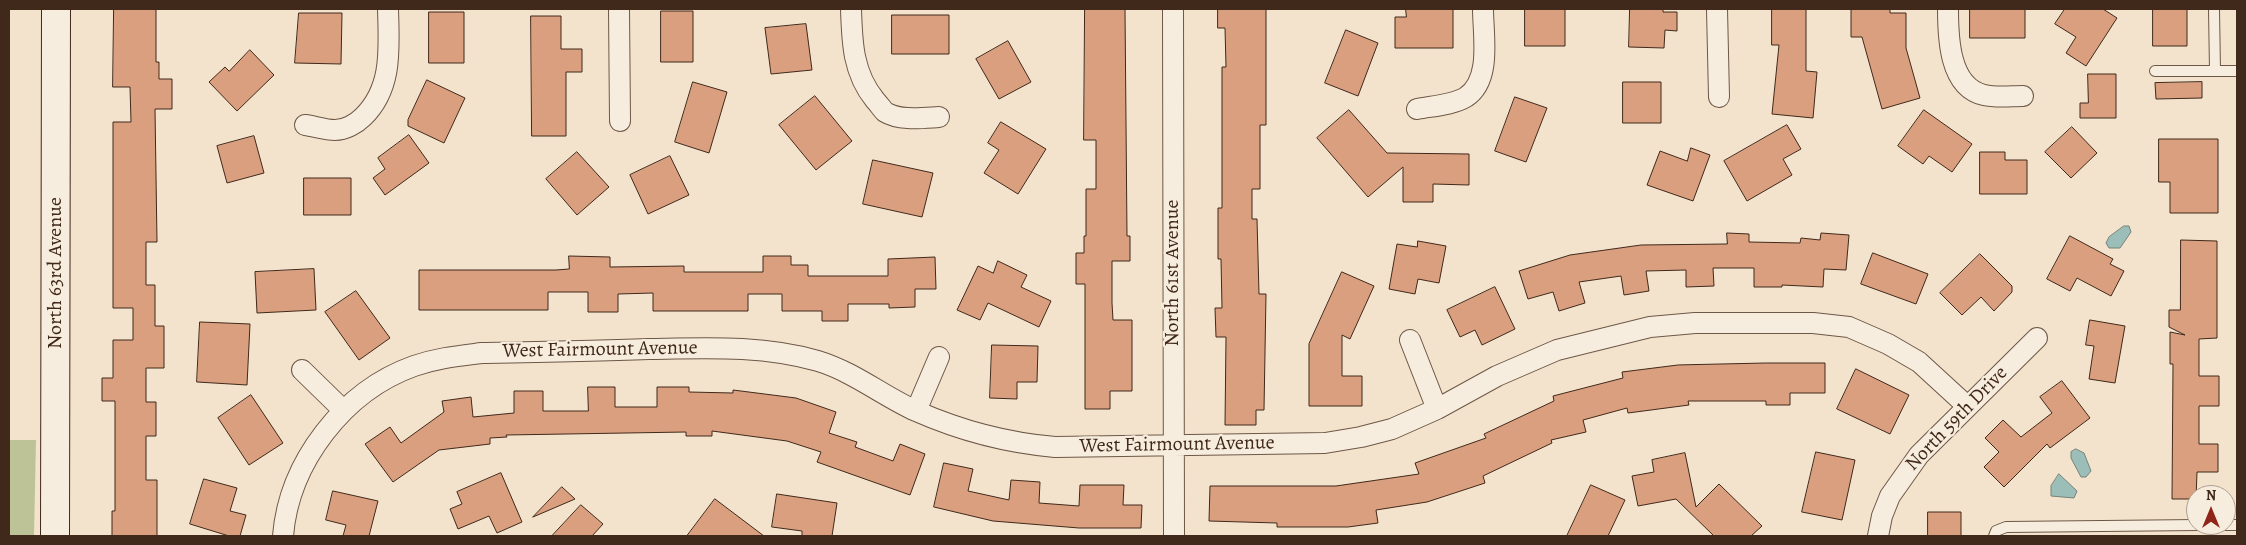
<!DOCTYPE html>
<style>
body{margin:0}
#map{position:relative;width:2246px;height:545px;overflow:hidden;background:#f3e3cc;font-family:Alegreya,serif}
canvas{display:block}
.frame{position:absolute;inset:0;border:10px solid #40281a;pointer-events:none}
.north{position:absolute;left:2186px;top:485px;width:50px;height:50px;box-sizing:border-box;background:#f7edde;border:1px solid #ae9e90;border-radius:50%;rotate:0deg;font-size:14px;font-weight:700;line-height:20px;text-align:center;color:#40281a}
.north::after{content:'';display:block;margin:auto;width:18px;height:22px;background:#8f2418;clip-path:polygon(50% 0,100% 100%,50% 72%,0 100%)}
</style>
<div id="map">
<canvas width="2246" height="545"></canvas>
<div class="frame"></div>
<div class="north">N</div>
</div>
<script>
const g = document.querySelector('canvas').getContext('2d');
g.lineJoin = 'round';
function paint(path, color) { g.fillStyle = color; g.fill(path, 'evenodd'); }
function strokePath(path, color, width, dash) { g.strokeStyle = color; g.lineWidth = width; g.lineCap = dash ? 'butt' : 'round'; g.setLineDash(dash || []); g.stroke(path); }
function drawText(font, color, halo, rows, align = 'center') {
  g.font = font + ' Alegreya,serif'; g.lineWidth = 4.5; g.setLineDash([]); g.textBaseline = 'middle'; g.strokeStyle = halo; g.fillStyle = color; for (const [text, x, y, turn = 0] of rows) {
    g.save(); g.translate(x, y); g.rotate((+turn || 0) * Math.PI / 180); g.textAlign = isNaN(turn) ? turn : align; if (halo) g.strokeText(text, 0, 0); g.fillText(text, 0, 0); g.restore();
  }
}
const green = new Path2D(`
 M9,440h27l-2,96h-25z`);
const water = new Path2D(`
 M2124,226h5l2,6 -11,16h-11l-3,-5 3,-6z
 M2076,449l8,4 7,18 -5,6h-5l-10,-19v-6z
 M2059,474l18,17 -3,7 -23,-2v-10z`);
const building = new Path2D(`
 M114,9h42v53h3v17h13v30h-17l2,133h-11v43h9v41h9v42h-18v34h10v34h-10v44h11v56h-45v-25h3v-110h-13v-23h11v-38h20v-32h-20v-186h18l-1,-35h-17z
 M1085,9h40l2,227h3v25h-18v42l1,17h19v71h-22v18h-25v-125h-9v-31h8v-17h2v-47h10v-49h-12z
 M1218,9h48v116h-6v64h-8v30h5l2,75h7l-2,116h-8v15h-31l1,-88h-10l-1,-29h7l-1,-49h-3v-51h4v-141h4l-1,-39h-7z
 M1406,9h47v39h-58v-31h11z
 M1525,9h40v37h-40z
 M1630,9h33v3h14v19l-12,-1 -1,18 -35,-1z
 M1772,9h34v62l11,1 -4,46 -41,-4 7,-69h-7z
 M1890,9v4h16v35l14,50 -38,11 -20,-72h-11v-27z
 M1970,9h55v29h-55z
 M2065,9h38l14,9 -31,48 -20,-13 10,-16 -21,-13z
 M2153,9h34v37h-34z
 M661,11h32v51h-32z
 M429,12h35v51h-35z
 M299,13h43l-1,51 -46,-1z
 M892,15h57v39h-57z
 M531,16h30v33h21v23h-16v64h-34z
 M806,24l6,46 -41,4 -6,-46z
 M1346,30l32,13 -20,53 -33,-13z
 M1008,41l23,41 -32,17 -23,-40z
 M250,50l24,25 -37,36 -28,-29 16,-15 4,4z
 M2088,74h28v44h-36v-15h8z
 M427,80l38,18 -21,45 -36,-17v-6z
 M693,82l34,10 -18,61 -34,-11z
 M1623,82h38v41h-38z
 M2202,82v16l-46,1 -1,-16z
 M815,96l37,45 -36,29 -37,-45z
 M1515,97l32,11 -21,54 -31,-11z
 M1349,110l38,43 82,1v31l-36,-1v18h-30v-35l-35,30 -51,-59z
 M1924,110l48,34 -20,28 -23,-16 -6,8 -25,-18z
 M1001,122l45,27 -28,45 -34,-21 15,-23 -11,-7z
 M1787,125l14,24 -18,10 9,16 -45,26 -23,-40z
 M2072,127l25,26 -26,25 -26,-26z
 M409,135l20,28 -44,32 -12,-17 12,-9 -7,-11z
 M254,136l10,37 -37,10 -10,-37z
 M2159,139h59v74h-48v-31h-11z
 M1691,148l19,7 -17,46 -46,-16 13,-34 27,10z
 M577,152l32,35 -32,28 -31,-36z
 M1980,152h25v8h22v34h-47z
 M670,156l19,39 -41,19 -18,-39z
 M873,160l60,13 -11,44 -59,-13z
 M304,178h47v37h-47z
 M1727,233l22,1v8l51,1 1,-5 19,2 1,-7 28,2 -3,35 -22,-1 -1,18 -41,-2v2h-28v-19h-41l1,18 -28,1v-17l-40,1 3,20 -25,4 -3,-19 -42,6 6,21 -26,8 -6,-19 -25,7 -9,-28 51,-16 71,-10 86,-1z
 M2070,236l43,23 -3,5 14,7 -13,25 -34,-18 -7,13 -23,-12z
 M2181,240l36,1v97l-18,1v37h20v30h-20v38h19v28h-21l-1,27h-24l1,-135h-3v-32l15,3 -16,-8v-17h11z
 M1418,241l28,5 -7,37 -21,-4 -3,15 -26,-5 8,-45 20,3z
 M1873,253l55,21 -12,30 -55,-20z
 M1980,254l32,32v6l-18,19 -13,-14 -19,18 -22,-22z
 M569,256l41,1v10l74,-1v6h79v-16h28v9h17v11h80v-17l47,-2 1,32h-21v18l-26,1v-4h-41v17h-26v-10h-40v-17h-34v17h-95v-18l-35,1v18h-30v-20h-40v18h-129v-40h137l13,-1z
 M998,261l29,14 -6,12 30,14 -12,26 -51,-24 -8,17 -23,-10 21,-44 15,7z
 M314,269l2,41 -59,3 -2,-41z
 M1342,272l32,14 -24,53 -8,-4v41h20v30h-53v-62z
 M1495,287l20,42 -33,16 -7,-15 -15,7 -13,-27z
 M356,291l34,47 -31,22 -34,-48z
 M2090,320l35,6 -10,57 -26,-4 5,-33 -8,-1z
 M200,322l50,2 -3,61 -50,-3z
 M992,345l46,1 -1,36h-20v17l-27,-1z
 M1766,363h59v30h-35v12h-24v-4h-78l1,4 -61,8 -1,-5 -44,12 3,12 -35,8 1,3 -69,33 2,7 -58,19 -51,8 2,13 -30,4h-71v-4l-68,-2 1,-35h126l83,-12 -4,-11 71,-25 -2,-4 70,-33 -1,-5 70,-18 -1,-6 56,-7z
 M1856,369l53,26 -19,39 -53,-25z
 M2062,381l28,37 -40,30 -3,-4 -43,43 -20,-20 15,-15 -14,-14 18,-18 18,17 31,-24 -12,-16z
 M588,387h27v20h42v-20h32v5l44,1v-3l63,8 40,14 -7,21 28,9 -2,5 38,14 7,-17 25,10 -15,41 -93,-33 4,-10 -34,-11 -75,-10v5h-26v-4l-180,3 1,2 -17,1v6l-51,6 -46,32 -28,-38 25,-17 11,16 43,-31 -2,-11 29,-4 2,20 41,-4v-22h29v20h45z
 M251,395l32,48 -34,22 -31,-47z
 M1816,452l39,8 -13,60 -40,-8z
 M1685,453l11,54 23,-23 43,42 -11,10h-37l-38,-37 -38,7 -6,-30 22,-4 -2,-12z
 M944,463l29,6 -5,22 41,9 2,-20 29,2 -1,21 40,3 1,-21h44l-1,20h19l-1,23h-62l-86,-7 -59,-14z
 M501,473l21,49 -25,11 -8,-17 -31,13 -8,-20 12,-5 -5,-12z
 M204,479l33,9 -7,23 16,4 -6,21h-11l-39,-12z
 M1591,485l34,15 -17,36h-41z
 M562,487l13,12 -42,18z
 M333,491l45,10 -9,35h-26l3,-11 -20,-5z
 M777,494l60,9 -5,33h-30v-5l-30,-4z
 M715,499l49,37h-77z
 M581,505l22,19 -11,12h-40z
 M1928,512h33v24h-33z`);
const lane = new Path2D(`
 M2214,9l1,62h22
 M2155,71h60
 M2226,525h11
 M1994,536l2,-5 10,-4 192,-2`);
const street = new Path2D(`
 M619,9l1,112
 M851,9c1,34 2,64 24,91 3,3 7,9 10,12 15,9 37,6 54,5
 M1173,9l1,527
 M1717,9l2,88
 M1948,9c0,28 1,78 36,86 12,3 27,1 39,1
 M1417,109c15,-3 36,-4 49,-12 26,-17 17,-62 17,-88
 M305,125c9,1 20,5 30,5 10,0 21,-6 28,-13 30,-29 26,-69 25,-108
 M1410,340l27,69
 M302,370l41,40
 M916,411l23,-54
 M283,536c6,-74 61,-145 131,-170 23,-8 44,-10 68,-13 55,-1 111,-2 167,-4 57,-1 114,-4 169,12 36,11 65,35 98,50 43,19 93,32 139,36l270,-4 36,-6 31,-8 45,-20 60,-33 60,-26 93,-23 45,-4h118l36,4 39,17 31,18 48,44
 M1878,536l4,-20 8,-20 29,-41 118,-117`);
const secondary = new Path2D(`
 M55,536l1,-527`);
const streetNames = [
 ["North 63rd Avenue",56,273,-90],
 ["North 61st Avenue",1173,273,-90],
 ["West Fairmount Avenue",600,350,-1],
 ["North 59th Drive",1957,419,-46],
 ["West Fairmount Avenue",1177,445,-1]
];
paint(green, '#bdc396');
paint(water, '#9bbeb9');
strokePath(water, '#778279', 1);
paint(building, '#d99f7f');
strokePath(building, '#40281a', 1);
strokePath(lane, '#6d5746', 12);
strokePath(street, '#6d5746', 22);
strokePath(secondary, '#40281a', 30);
strokePath(lane, '#f7edde', 10);
strokePath(street, '#f7edde', 20);
strokePath(secondary, '#f7edde', 28);
drawText('20px', '#40281a', '#f7edde', streetNames);
</script>
